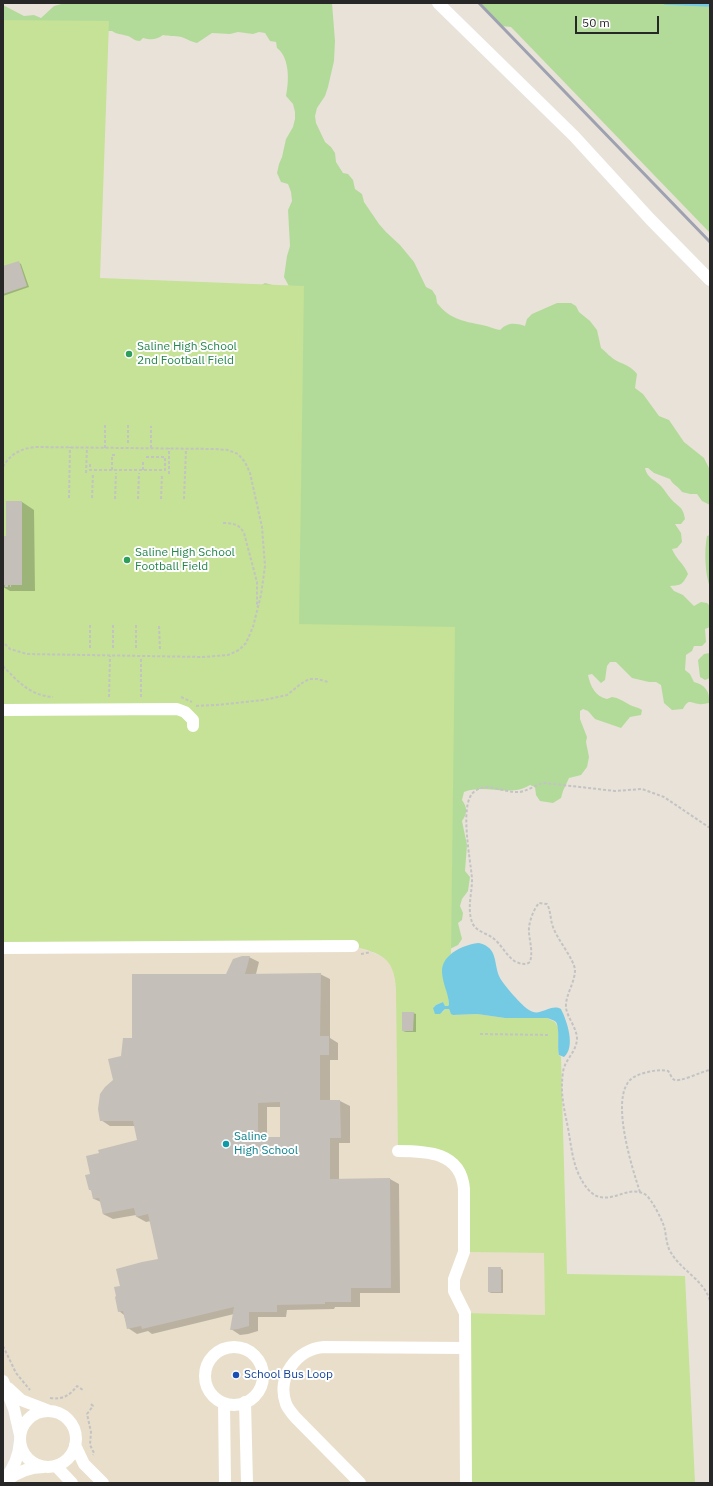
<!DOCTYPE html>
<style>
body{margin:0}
#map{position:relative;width:713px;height:1486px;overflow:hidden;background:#e9e2d9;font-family:"IBM Plex Sans",sans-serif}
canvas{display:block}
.frame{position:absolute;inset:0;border:4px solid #272727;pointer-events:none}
.scale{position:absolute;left:575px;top:16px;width:84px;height:18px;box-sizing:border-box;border:2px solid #272727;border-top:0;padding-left:5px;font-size:12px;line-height:14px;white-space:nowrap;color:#272727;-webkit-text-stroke:3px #fff;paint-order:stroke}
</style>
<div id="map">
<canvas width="713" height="1486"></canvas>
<div class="frame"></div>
<div class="scale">50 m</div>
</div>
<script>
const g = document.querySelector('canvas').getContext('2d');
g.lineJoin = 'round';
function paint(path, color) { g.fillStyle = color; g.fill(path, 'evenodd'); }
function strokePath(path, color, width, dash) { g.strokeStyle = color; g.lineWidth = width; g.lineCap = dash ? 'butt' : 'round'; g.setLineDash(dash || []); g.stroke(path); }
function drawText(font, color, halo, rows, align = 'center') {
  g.font = font + ' "IBM Plex Sans",sans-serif'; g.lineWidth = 4; g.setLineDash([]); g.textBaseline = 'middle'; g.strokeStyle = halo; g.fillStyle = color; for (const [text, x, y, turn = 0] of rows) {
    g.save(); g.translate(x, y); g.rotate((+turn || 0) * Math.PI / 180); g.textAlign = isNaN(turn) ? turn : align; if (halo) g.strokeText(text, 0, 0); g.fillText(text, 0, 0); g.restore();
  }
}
const education = new Path2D(`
 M353,946l28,10 8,6 4,7 3,20 1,46 20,116 42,19 5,82 80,1 1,62 -80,-2 1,170h-463l16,-34 -16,-68v-433z`);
const green = new Path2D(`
 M65,3h267l3,38 -1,20 -6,26 -3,9 -8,12 -2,8 1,7 9,19 6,5 4,6 1,9 7,11 5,1 5,6 2,9 7,5 2,8 15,22 7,8 14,13 14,17 12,25 6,3 4,6 1,7c13,16 25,18 45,22 6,1 12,4 18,5 8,-8 15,-7 25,-4l2,-7 5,-5 25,-11h14l5,3 3,6 11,9 7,9 4,18c5,4 10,10 16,13 8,4 14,5 20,13l-2,14 8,6 16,22 10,4 15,22 20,16 6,12v35l-8,-4 -5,-7h-7l-8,-2c-4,-6 -9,-7 -12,-13l-16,-6 -6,-5h-3c2,10 10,12 16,18 4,4 6,9 10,13 8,9 12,7 14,20l-4,5h-6l6,9 1,9 -5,6 -5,1c4,10 12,15 16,25 -6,11 -6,11 -18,12l4,5 9,4 11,11 7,-4 6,1 3,3v21l-5,2 1,13 -4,4h-8l-2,5 -6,4 -1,15 5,4 4,8c11,3 16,9 15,21 -3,0 -7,2 -10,1 -9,-1 -10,-6 -16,5l-11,1 -8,-7 -3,-18 -5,-3h-7l-17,-4 -16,-16h-6l-3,4 -2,14 -4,3 -9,-9 -4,1c2,11 8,22 19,24l5,-2c7,1 11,4 18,8 4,2 8,2 12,5l-1,5 -11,2 -9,11 -26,-9 -7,-8 -5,-2 -3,2v8l7,18 -1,5 3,15 -2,10 -6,8 -12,3 -6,13 -2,7 -8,5 -13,-2 -4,-6 -1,-8 -5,-2c-21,13 -44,-2 -66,7l-2,8c6,8 5,14 0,21l5,24 -2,26 5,6 -2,14 -6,8 -2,7 3,7 -1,7 -4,3 4,16 -4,6 -8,4 -145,-236 -45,-427 5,-3 26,7 -7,-13 3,-21 3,-10 -2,-36 4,-9 -1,-9 -3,-8 -7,-2 -4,-9 2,-9 3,-7 4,-18 7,-12 2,-8v-7l-2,-8 -7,-8c3,-15 4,-38 -9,-48l-1,-6 -6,-1 -5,-8 -6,-1 -6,2 -15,-2 -8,2 -18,-1 -15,10c-5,-1 -8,-3 -13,-5 -7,-3 -14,-1 -21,-3 -7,5 -12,5 -20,3l-3,3c-6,0 -7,-3 -12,-5 -6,-2 -10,-1 -16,-5l-109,1v-27l21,11 10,-1 7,3 13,-12z
 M479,3h231v230l-199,-206 -10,-1z
 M710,535v53c-5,-14 -6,-37 -3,-52z
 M710,653v25l-5,2 -5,-3 -2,-17 6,-6z`);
const pitch = new Path2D(`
 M3,20l106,1 -9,257 204,8 -5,338 156,3 -4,327c-17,19 -2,31 -2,51v1h-4l-2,-4 -7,3 -3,3 10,4 2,-3h4l1,3 3,3 24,-1 28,4h42l8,4 3,5v25l1,3 2,2 6,217 118,2 10,207h-229l-1,-170 80,2 -1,-62 -80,-1v-63l-11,-25 -55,-13 -2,-162c-2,-33 -15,-35 -43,-43l-350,2z`);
const water = new Path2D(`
 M479,943c20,5 14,21 21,35 4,7 22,28 29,32 11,8 21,-7 32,-1 6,12 15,38 3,48l-5,-2c-2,-8 1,-27 -3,-33 -2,-2 -6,-3 -9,-4h-42l-28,-4 -24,1 -2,-1 -2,-5h-4l-5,5h-5l-2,-6 3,-3 7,-3 2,4h3l1,-1c0,-11 -7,-22 -7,-34 0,-17 23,-27 37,-28z`);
const shadow = new Path2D(`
 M19,263l2,1 8,23 -26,9v-28z
 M22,502l12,8 1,81h-25l-7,-4v-50h4z
 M249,957l10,5 -3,12h64l10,5v59l8,5v17h-8v41h10l10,5v37h-11v37l51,-1 9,5 1,109h-40v14h-25l-1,2 -47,1 -1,7h-28v14l-10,3 -8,1 -9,-6 3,-15 -82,20 -4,-3 -11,3 -9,-6 -4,-13 -5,-4 2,-24 38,-27 -8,-39 -5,1 -9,-5 -1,-2 -23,4 -10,-5 -2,-12 -7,-3 -1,-8 -3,-1 2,-15 47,-34 -4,-15h-25l-9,-6 21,-63 11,-18 94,-64zM267,1107h14v31h-14z
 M413,1013l3,1v18h-10l-3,-1z
 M500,1268l3,2v23h-12l-2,-1z`);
const stream = new Path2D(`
 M665,3l45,2`);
const building = new Path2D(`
 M19,261l8,25 -24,8v-28z
 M6,501h16v84h-19v-49h3z
 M242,956h8l-5,18 76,-1 -1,63h9v19h-9v45h20l1,38h-11v41l60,-1 1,110h-40v14h-26v2l-48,1v7h-28v14l-11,3 -8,1 4,-23 -92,22 -1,-3 -14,3 -4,-18 -5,1 -3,-15 1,-1 -2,-9 6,-1 -4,-17 26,-7 16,-3 -10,-45 -12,3 -2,-9 -31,6 -4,-16 -6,1 -2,-9h-2l-4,-15 5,-1 -4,-18 13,-3 -1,-3 39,-10 -4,-19h-33l-2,-12 2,-15 5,-7 8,-7 -5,-21 13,-3 2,-18h9v-64h94l7,-15zM280,1102v35h-22v-34z
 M402,1012h12l-1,19h-11z
 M488,1267h13v25h-13z`);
const path = new Path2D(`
 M105,425v23
 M128,425v19
 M151,448v-22
 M90,464v6h75v-13h-20
 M3,467c7,-13 17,-18 32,-20l180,2 13,1 10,4 7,8 5,11 12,54 3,39 -4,29 -8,32 -7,16 -7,7 -11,5 -25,2 -176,-3 -17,-5 -7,-7
 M112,470v-15h3
 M143,470v-10
 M86,473l1,-26
 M169,474v-26
 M69,498l1,-51
 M92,498l1,-25
 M115,499l1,-26
 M138,499l1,-26
 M161,499l1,-25
 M184,499l2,-50
 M223,523c10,0 16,1 21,10l13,49v25
 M5,586h6
 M90,625v25
 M113,625v25
 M136,625v25
 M159,626l1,24
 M3,666c14,15 28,30 50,31
 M109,697l1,-41
 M141,697v-40
 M181,697l11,5
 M196,706l20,-1 48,-5 23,-5 15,-12 7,-4h8l11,3
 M710,828l-46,-31 -22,-8 -27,2 -70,-8c-10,1 -19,10 -29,9 -14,0 -28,-10 -41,-1 -17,11 -4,70 -3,88 0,15 -5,29 0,43 3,9 14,11 21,16 9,7 13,18 23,24 5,2 10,3 14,0 3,-10 0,-19 -1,-29 -1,-9 4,-23 10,-30l8,1c4,7 3,15 6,23 4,12 21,32 22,43 0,13 -10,25 -9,38 2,11 11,20 11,31 -1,14 -12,20 -14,33 -3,21 1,36 5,56 3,16 4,32 11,47 22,46 45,5 67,20 6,5 15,23 18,31 2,7 2,16 5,23 10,21 35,30 41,52
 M361,954l10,-2
 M480,1034l69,1
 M640,1192c-8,-24 -27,-85 -13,-108 3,-6 10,-9 17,-11 8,-2 16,-4 24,-2 2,2 3,6 5,8 5,5 29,-8 37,-9
 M3,1346l13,27 14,17
 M50,1398c13,2 20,-3 27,-12l6,4
 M91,1404l2,2 -6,8 4,18 -1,13 4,8 -1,2`);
const minor = new Path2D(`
 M438,3l136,133 76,83 60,61
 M3,710l174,-1 8,3 8,8v6
 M3,948l350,-2
 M398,1151c29,0 63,1 66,38v63l-10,27v12l11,22 1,170
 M205 1376a29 29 0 1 1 58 0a29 29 0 1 1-58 0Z
 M3,1381l11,28 6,26
 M8,1388l13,12 26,10
 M245,1402l2,81
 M224,1403l1,80
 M20 1439a28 28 0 1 1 56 0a28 28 0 1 1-56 0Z
 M75,1445l9,19 19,19
 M56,1466l16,17
 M5,1479c9,-11 14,-23 15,-38
 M3,1483c12,-10 25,-16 41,-16
 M360,1483l-65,-66c-3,-4 -7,-8 -9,-13 -10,-27 11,-55 38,-57l141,1`);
const rail = new Path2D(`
 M479,3l231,239`);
const markers = [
 [129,354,4,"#2e9e5b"],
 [127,560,4,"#2e9e5b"],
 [226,1144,4,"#0f9aa8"],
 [236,1375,4,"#1a4fb4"]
];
const leisureNames = [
 ["Saline High School",137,347],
 ["2nd Football Field",137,361],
 ["Saline High School",135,553],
 ["Football Field",135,567]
];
const cultureNames = [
 ["Saline",234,1137],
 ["High School",234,1151]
];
const transitNames = [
 ["School Bus Loop",244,1375]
];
paint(education, '#e9deca');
paint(green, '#b2db9a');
paint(pitch, '#c5e296');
paint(water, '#74cae3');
paint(shadow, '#0003');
strokePath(stream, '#74cae3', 3.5);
paint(building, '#c4bfb9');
strokePath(path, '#c3c3c3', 2, [3, 2]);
strokePath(minor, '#fff', 12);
strokePath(rail, '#9da1b0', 3);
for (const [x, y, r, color] of markers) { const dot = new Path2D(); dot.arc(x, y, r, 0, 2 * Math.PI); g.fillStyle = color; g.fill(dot); strokePath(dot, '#fff', 1.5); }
drawText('12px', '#27864d', '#fff', leisureNames, 'left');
drawText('12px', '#0d838f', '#fff', cultureNames, 'left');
drawText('12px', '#164399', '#fff', transitNames, 'left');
</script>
